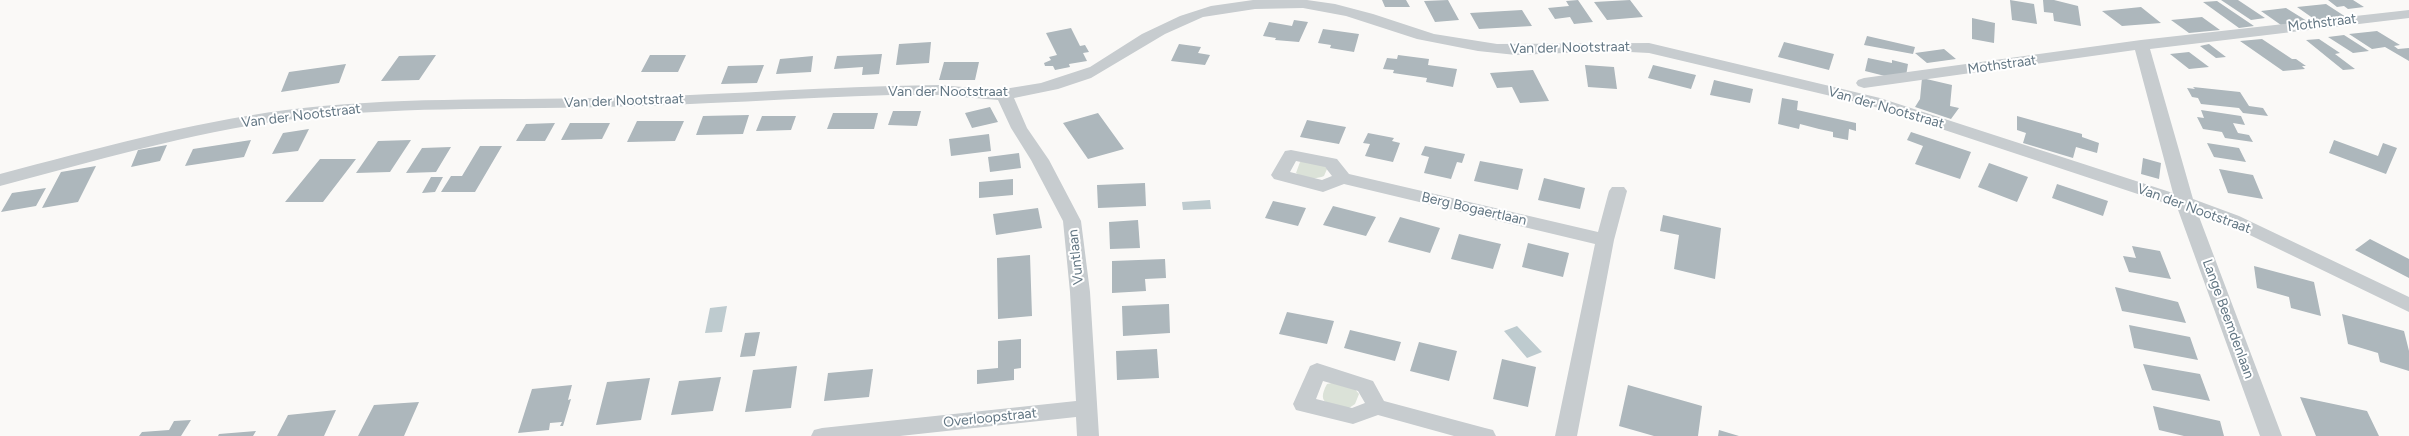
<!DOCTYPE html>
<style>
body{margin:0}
canvas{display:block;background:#faf9f7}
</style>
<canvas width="2409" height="436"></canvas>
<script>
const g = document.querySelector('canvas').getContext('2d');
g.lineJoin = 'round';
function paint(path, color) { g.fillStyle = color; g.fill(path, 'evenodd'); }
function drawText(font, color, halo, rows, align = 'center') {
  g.font = font + ' Figtree,sans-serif'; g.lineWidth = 4; g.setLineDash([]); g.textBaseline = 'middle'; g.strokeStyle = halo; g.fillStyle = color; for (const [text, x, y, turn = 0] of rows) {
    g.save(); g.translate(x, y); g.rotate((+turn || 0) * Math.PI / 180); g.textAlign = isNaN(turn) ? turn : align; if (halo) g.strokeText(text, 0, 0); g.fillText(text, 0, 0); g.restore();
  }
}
const green = new Path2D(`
 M1305,161l17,3 5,5 -3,7c-9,4 -20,2 -28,-3l4,-11z
 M1332,383l21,4 6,7 -4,10 -6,4c-18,-4 -34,-2 -22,-24z`);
const water = new Path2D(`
 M1210,200l1,9 -28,1 -1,-8z
 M727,306l-5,26 -17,1 5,-25z
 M1517,326l25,26 -15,6 -23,-27z`);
const building = new Path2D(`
 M1382,0h24l4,7h-25z
 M1448,0l11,20 -24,2 -11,-21z
 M1578,0l15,22 -19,2 -4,-7 -15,2 -7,-11 21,-2 -3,-5z
 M1630,0l13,17 -36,3 -13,-18z
 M2010,0l24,4 3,20 -25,-4z
 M2043,0h11l24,6 3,20 -27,-5 -1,-8 -9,-1z
 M2221,0h17l27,18 -14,2z
 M2328,0h25l11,7 -16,2 -4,-3 -7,1z
 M2217,1l37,25 -15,2 -36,-26z
 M2326,4l20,13 -29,4 -20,-14z
 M2141,7l20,16 -39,3 -20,-15z
 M2286,8l21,13 -26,4 -20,-14z
 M1522,10l10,16 -53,3 -9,-16z
 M2202,17l18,13 -31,3 -18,-13z
 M1972,18l23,5 -1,20 -22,-4z
 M1294,20l14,2 -9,20 -24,-2 1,-2 -13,-2 6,-14 23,4z
 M1071,28l9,18 5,-1 4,7 -6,1 4,8 -18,3 1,3 -15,3 -2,-4h-8l-1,-3 7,-3 -2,-3 8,-2 -11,-22z
 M1323,29l36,5 -5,18 -24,-4 1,-3 -13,-2z
 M2377,31l23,14 -6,1 4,3 11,-1v13l-24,-14 -13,2 -23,-15z
 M2344,35l25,16 -16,2 -25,-16z
 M1867,36l48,11 -2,7 -49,-9z
 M2262,39l30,20h4l10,7h-4l3,3 -22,2 -43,-30z
 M2319,39l21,14 -5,1 20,15 -12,1 -37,-30z
 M931,42l-2,21 -33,2 3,-21z
 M1784,42l50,12 -5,16 -51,-13z
 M1179,44l22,3 -3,6 12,2 -5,10 -34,-4z
 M2209,44l17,13 -10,1 -16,-12z
 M1944,49l12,10 -29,4 -12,-10z
 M2189,52l20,15 -20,2 -19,-15z
 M882,54l-3,20 -17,1 1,-8 -29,2 3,-13z
 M436,55l-17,25 -38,1 18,-25z
 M650,55h36l-8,17h-37z
 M1398,55l31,4 -1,6 29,4 -4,18 -27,-5 1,-4 -34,-5 1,-3 -11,-1 4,-11 10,1z
 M813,56l-2,16 -35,2 4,-15z
 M1868,58l24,5v-3l16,4 -2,12 -17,1 -24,-6z
 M944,62h35l-4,18h-36z
 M346,64l-7,19 -58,9 8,-20z
 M764,65l-7,18 -36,1 7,-18z
 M1585,65l29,2 3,22 -29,-2z
 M1653,65l43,10 -5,14 -43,-11z
 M1533,70l16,31 -29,2 -8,-16 -15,1 -7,-15z
 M1922,78l30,7 -2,21 9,2 -8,11 -36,-12 5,-8z
 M1714,80l39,9 -3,14 -40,-8z
 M2193,87l47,5 9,14 14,2 5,8 -25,-3 -4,-5 -38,-4 -3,-6 -6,-1 -5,-9 8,1z
 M1782,98l16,3 -1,9 59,13v8l-7,-2 -1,11 -15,-3v-5l-14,-3 -19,-5 -1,5 -21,-5z
 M990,107l8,15 -26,6 -7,-15z
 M2201,110l40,6 4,9 -12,-2 5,10 11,2 4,7 -28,-4 -3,-6 -19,-3 -6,-12 7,1z
 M893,111h28l-4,15 -29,-1z
 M833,113h45l-4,16h-47z
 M1098,113l26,36 -36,10 -25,-36z
 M749,115l-6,19 -47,1 7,-19z
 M762,116h34l-5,14 -35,1z
 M2017,116l65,18v3l17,6 -2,10 -21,-6 -3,11 -50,-15 3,-10 -9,-3z
 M1307,120l39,7 -7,17 -39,-7z
 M637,121h47l-9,20 -48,1z
 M555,123l-10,18h-29l10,-17z
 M570,123h40l-8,16 -41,1z
 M309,129l-11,22 -26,3 11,-21z
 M1911,132l60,20 -11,27 -45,-15 8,-18 -16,-6z
 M1368,133l26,5 -2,3 8,2 -7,19 -28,-6 5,-12 -7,-1z
 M989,134l2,17 -40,5 -2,-17z
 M251,140l-7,17 -59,9 8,-17z
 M411,140l-21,32 -34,1 22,-32z
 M2334,140l44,16 5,-13 14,5 -11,26 -57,-21z
 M2207,143l32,5 7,14 -32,-5z
 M167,145l-7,16 -29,6 7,-17z
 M480,146h22l-27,46h-34l10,-16h11z
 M1425,146l40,8 -3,9 -5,-1 -6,17 -27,-6 5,-16 -8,-2z
 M451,147l-15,25 -30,1 16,-25z
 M1019,153l2,15 -31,4 -2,-15z
 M2143,158l18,5 -2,16 -18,-5z
 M320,159h36l-33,43h-38z
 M1480,161l43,8 -5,21 -44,-9z
 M1989,163l39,14 -11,25 -39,-15z
 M96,166l-18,36 -36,6 19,-36z
 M2219,169l34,6 10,24 -35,-6z
 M431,177h12l-8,15 -13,1z
 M1544,178l41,10 -5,21 -42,-9z
 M1013,179v16l-34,3v-16z
 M1145,183l1,23 -48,2 -1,-23z
 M2057,184l51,17 -5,15 -51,-18z
 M46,188l-10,18 -35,6 11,-19z
 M1273,201l33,7 -8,18 -33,-8z
 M1333,206l43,11 -10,19 -43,-11z
 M1038,208l4,20 -46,7 -3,-21z
 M1663,215l58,13 -6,51 -41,-10 5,-34 -19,-4z
 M1400,217l40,11 -10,25 -42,-11z
 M1138,220l2,28 -30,1 -1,-27z
 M1459,234l42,10 -8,25 -42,-10z
 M2370,239l39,20v19l-54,-28z
 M1528,243l41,10 -6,24 -41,-10z
 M2132,246l28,5 11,28 -42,-7 -6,-16 13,2z
 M1030,255l2,61 -34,3 -1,-61z
 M1165,259l1,19 -21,1 1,12 -34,2v-32z
 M2254,266l60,16 7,34 -30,-8 -2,-11 -32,-9z
 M2115,287l63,15 8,21 -64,-12z
 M1169,304l1,29 -47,3 -1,-30z
 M1287,312l47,9 -7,23 -48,-10z
 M2342,314l62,17 5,20v20l-29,-9 -2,-9 -30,-9z
 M2129,325l61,12 8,23 -64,-12z
 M1350,330l51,12 -6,19 -51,-13z
 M760,332l-5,24 -15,1 5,-24z
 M1021,339v29l-7,1v11l-37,4v-14l21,-2v-27z
 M1419,342l38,9 -8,30 -39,-10z
 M1157,349l2,29 -42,2 -1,-29z
 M1502,359l34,8 -8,40 -35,-8z
 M2143,364l57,10 10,27 -58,-11z
 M797,366l-6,42 -46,4 8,-42z
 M873,369l-4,28 -45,4 4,-28z
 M721,377l-8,34 -42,4 8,-34z
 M650,378l-9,42 -45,5 11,-43z
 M572,385l-4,15 3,-1 -8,27h-3l2,-4 -12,1 -1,7 -31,3 14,-44z
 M1628,385l74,21 -4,30h-44l-35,-10z
 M2300,397l67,14 12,25h-63z
 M419,402l-15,34h-46l16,-31z
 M2153,406l67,15 4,15h-40l-25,-6z
 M336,410l-12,26h-47l11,-21z
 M191,420l-10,16h-42l3,-4 27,-2 5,-9z
 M1719,430l20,6h-21z
 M256,431l-3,5h-35l1,-2z`);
const minor = new Path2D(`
 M1253,0h54l28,4 38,10 61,20 63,10 152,-1 231,55 293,95 -38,-143 -271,38 -6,-2 -2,-3 2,-3 6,-2 277,-38 268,-30v8l-259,31 43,150 46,17 170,81v15l-182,-88 -29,-10 84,222h-22l-83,-229 -308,-102 -220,-52 -38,-2 -95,4 -38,-4 -61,-12 -71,-23 -43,-8 -48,1 -52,8 -38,17 -74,44 -33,11 -44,9 13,30 22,32 32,61 9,71 9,144h-22l-1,-19 -176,19h-89l3,-6 8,-2 254,-27 -6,-109 -7,-71 -32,-61 -20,-32 -13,-28 -59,-5h-48c-96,3 -192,10 -289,12 -105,3 -211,-1 -316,13 -97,13 -191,41 -286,66v-12c95,-25 189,-51 286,-64 105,-13 211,-10 316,-12 97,-2 193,-9 289,-12l48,-1 59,5 43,-7 49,-16 52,-33 38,-18 31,-10z
 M1291,150l46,9 12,15 249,58 11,-41 3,-4h12l3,4 -13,49 -37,196h-22l40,-192 -251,-60 -21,8 -49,-13 -3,-4 14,-24zM1296,161l29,6 7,9 -10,4 -32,-8z
 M1317,363l56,18 11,20 101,27 8,2 3,6h-42l-76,-21 -25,9 -57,-14 -3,-6 17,-38zM1323,381l35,10 7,12 -13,5 -36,-9z`);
const streetNames = [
 ["Mothstraat",2322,23,-7],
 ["Van der Nootstraat",1570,48,-1],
 ["Mothstraat",2002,65,-8],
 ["Van der Nootstraat",948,92],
 ["Van der Nootstraat",624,101,-2],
 ["Van der Nootstraat",1886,108,16],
 ["Van der Nootstraat",301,116,-7],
 ["Berg Bogaertlaan",1474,209,13],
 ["Van der Nootstraat",2194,209,20],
 ["Vuntlaan",1076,257,-96],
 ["Lange Beemdenlaan",2228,319,70],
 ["Overloopstraat",990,418,-6]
];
paint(green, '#dbe2d8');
paint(water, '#becbcf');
paint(building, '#adb7bc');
paint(minor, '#c7cccf');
drawText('14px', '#637784', '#fff', streetNames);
</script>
